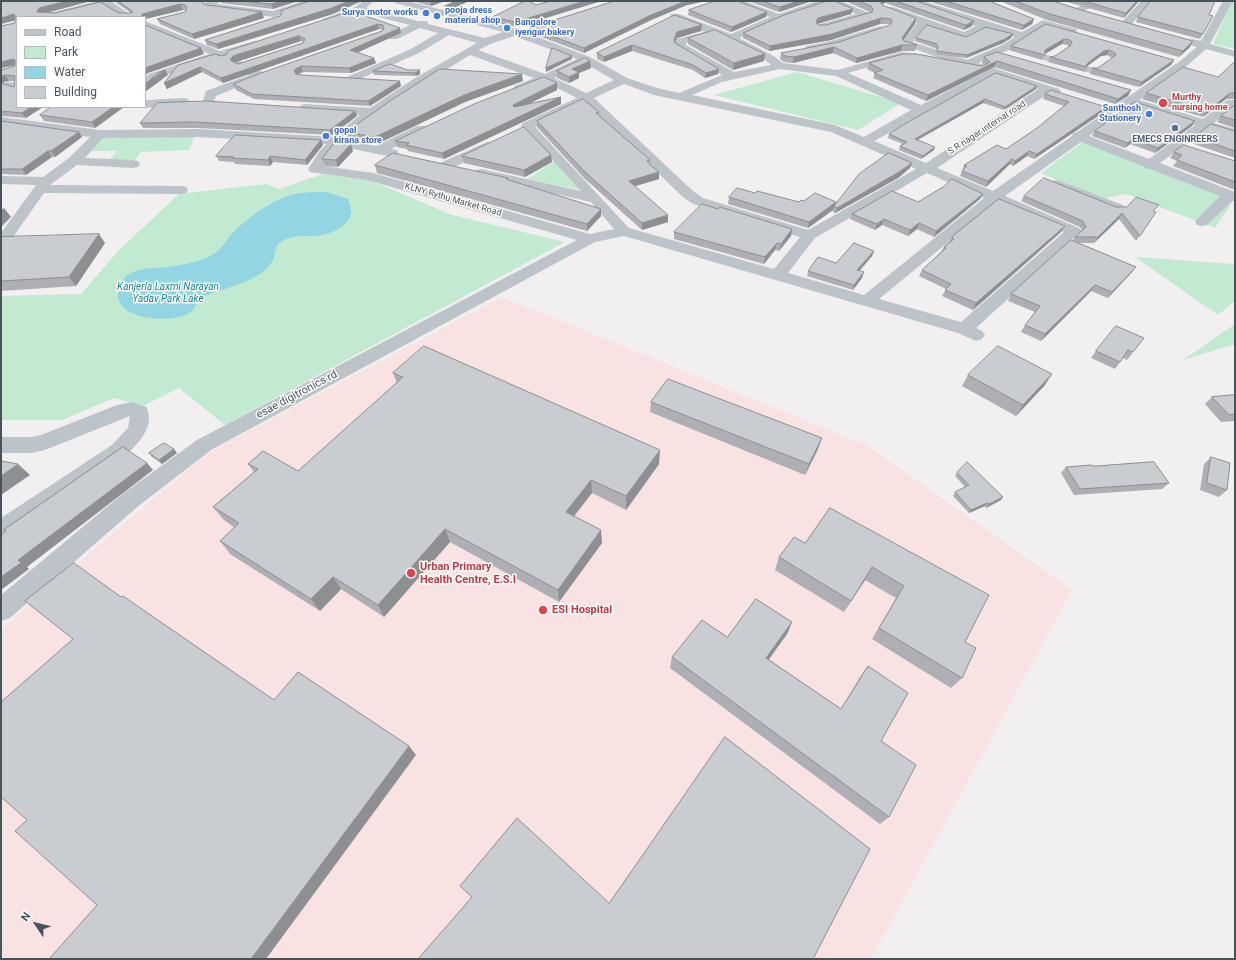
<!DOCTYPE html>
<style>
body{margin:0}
#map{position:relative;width:1236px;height:960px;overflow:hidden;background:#f1efef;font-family:Roboto,sans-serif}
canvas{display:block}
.frame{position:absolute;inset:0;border:2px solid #49535a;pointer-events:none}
.legend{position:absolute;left:16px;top:16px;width:130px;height:92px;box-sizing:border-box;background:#fff;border:1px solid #b6babd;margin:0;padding:5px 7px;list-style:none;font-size:12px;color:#49535a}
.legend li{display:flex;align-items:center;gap:8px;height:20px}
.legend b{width:20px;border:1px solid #b6babd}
.north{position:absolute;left:16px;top:904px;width:40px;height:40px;-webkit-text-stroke:3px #fff;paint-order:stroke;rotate:305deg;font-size:11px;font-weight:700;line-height:16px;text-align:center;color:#49535a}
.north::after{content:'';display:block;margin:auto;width:14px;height:18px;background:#49535a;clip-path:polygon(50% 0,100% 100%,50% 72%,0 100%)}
</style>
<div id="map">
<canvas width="1236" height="960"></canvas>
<div class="frame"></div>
<ul class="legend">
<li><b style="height:5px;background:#bcc4ca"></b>Road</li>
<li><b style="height:11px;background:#c2ead0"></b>Park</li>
<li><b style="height:11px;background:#93d5e3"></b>Water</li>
<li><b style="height:11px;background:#c9ccd1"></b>Building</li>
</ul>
<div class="north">N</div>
</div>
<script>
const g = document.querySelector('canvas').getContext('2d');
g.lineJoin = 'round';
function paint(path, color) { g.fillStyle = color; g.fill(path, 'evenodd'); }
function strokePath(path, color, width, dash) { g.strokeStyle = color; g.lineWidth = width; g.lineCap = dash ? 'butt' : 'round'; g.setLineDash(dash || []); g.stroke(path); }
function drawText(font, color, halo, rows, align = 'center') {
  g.font = font + ' Roboto,sans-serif'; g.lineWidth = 3; g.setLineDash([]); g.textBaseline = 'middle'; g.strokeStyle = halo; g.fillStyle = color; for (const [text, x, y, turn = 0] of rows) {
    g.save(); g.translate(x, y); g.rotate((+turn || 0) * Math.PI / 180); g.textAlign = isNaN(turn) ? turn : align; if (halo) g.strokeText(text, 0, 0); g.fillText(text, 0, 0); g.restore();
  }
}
const medical = new Path2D(`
 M502,297l366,149 204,144 -201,369h-870v-330l206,-176z`);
const green = new Path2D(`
 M1232,1h3v48l-22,-5z
 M797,72l104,31 -43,27 -144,-35z
 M195,134l-6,16 -48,2 -6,8h-26l8,-9h-29l12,-13z
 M1087,139l148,59 -20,30 -89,-34 -25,5 -60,-26z
 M555,161l26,29 -54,-11z
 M323,174l44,5 85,36 113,27 -340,183 -46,-37 -36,18 -29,-8 -52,22h-61v-124l80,-2 39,-45 59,-55 87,-10 13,5z
 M1135,257l100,7v37l-17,14z
 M1235,324v20l-52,16z`);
const water = new Path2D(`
 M326,192l22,7c4,10 5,17 -3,25 -23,20 -43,6 -63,17 -7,4 -6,9 -8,16 -1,4 -5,9 -8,12 -12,13 -50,22 -67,29 -3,4 -3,10 -7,13 -17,15 -84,9 -73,-23 7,-22 30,-19 49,-21 12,-2 26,-4 38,-9 14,-6 15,-11 24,-22 14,-16 44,-38 65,-42 10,-2 21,-2 31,-2z`);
const minor = new Path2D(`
 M97,1h16l-1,1 22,15h-12l-19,-12 -45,12h-17l1,-2z
 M208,1h13l-4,3 56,7 30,-10h15l-2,2 -42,14 -64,-8 -3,-1 -3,-4z
 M363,1h11l-8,7 52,13h9l1,3 57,14 18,-6 -108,-29 -2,-2h15l111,29 71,27 37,21 30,10 22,5 43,-18 -46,-27 -1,-2 2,-7 28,-7 -34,-14 -1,-2 1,-2h8l52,20 39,-17 -38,-14 -2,-2h14l35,13 38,-13h24l28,12 1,2 -1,2 -44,12h-8l-1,-2 1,-2 39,-11 -26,-11 -47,16 -44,19 33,17 11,8 55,7 63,-18 26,3 1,2 -5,3 -22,-2 -8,2 -45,13 73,32 63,-33 -21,-6 -60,-21 -1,-2 15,-20 -30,-12 -2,-2 2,-2h6l71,25 12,-6 -66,-23 -2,-2h15l99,31 21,-12 33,9 1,2 -1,2 -4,1 -28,-7 -29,19 108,30 2,2 -2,2h-8l-103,-29 -1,-2 -33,14 81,26 2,2 -2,2 -4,2 -6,-2 -112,75 56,23 79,-55 1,-3 4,-1 103,-71 17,-14 -9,-3 -1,-2 1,-2 4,-1 9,2 22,-40h10l-23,43 25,7v6l-29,-8 -18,16 -49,35 64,19 24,-19h8v6l-21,17 21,6v8l-28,-9 -47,35 75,29v9h-3l-25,24 -5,1 -5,-1 -2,-3 2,-3 23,-23 -70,-27 -6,-1 -1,-2 -62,-24 -76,54 74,32 3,3 -106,97 6,3 3,4 -3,4 -6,2 -18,-8 -334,-97 -29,6 -384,208 -75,58 -126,110 -9,3v-26l119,-99 77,-56 380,-200 -210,-60 -57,-8 -2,-3 11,-17 7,-8 -128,-7 -95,1 -18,20 48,2 5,1 2,3 -2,3 -5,1 -56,-3 -27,20 131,1 5,1 2,3 -2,3 -5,1 -137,-1 -38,54 -5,2v-16l35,-48 -35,-1v-8l42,1 26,-19 21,-21 -89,-12v-8l99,13 98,-1 135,8 27,-22 -55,-3 -4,-1 -2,-3 2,-3 4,-1 65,4 45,-30 62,-35 -28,-8 -30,18 -64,28h-8l-2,-2 2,-2 64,-28 27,-16 -18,-5 -23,11h-8l-1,-2 1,-2 21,-10 -51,-13 -32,12 -5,-3 1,-2 32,-12zM925,26l40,13 20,-10 30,8 -11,7 -37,16 -54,-18zM715,35l49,24 7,6 -37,7 -48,-27v-2zM514,36l63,23 -32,15 -67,-24 15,-7zM470,55l64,23 -19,8 -2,2 2,2h8l22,-8 32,16 -54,25 -2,3 60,65 -100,-22 -5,1 -2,3 2,3 115,26 23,27 -24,5 -217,-61 -49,-7 5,-10 10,-10 53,11 5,-1 2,-3 -2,-3 -6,-1 34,-17 2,-3 -2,-3h-8l-41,20 -30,-7 49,-38zM586,64l28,16 -28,13 -32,-15zM780,69l56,7 75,34 -47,27 -29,-12 -143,-30 30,-13zM995,75l43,14 -112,74 -52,-22zM624,84l30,11 177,37 85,37 -108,61 -105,-32 -10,-7 -99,-93zM585,103l98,94 10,7 107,33 -26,32 -145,-41 -94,-101zM1132,105l63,20 -46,34 -60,-23zM927,173l57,25 -120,97 -76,-22 27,-35zM996,203l68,29 -103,90 -82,-23z
 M1092,1l5,3 -2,2 -18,8 -5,-3 2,-2z
 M1141,1h10l-21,25h-8l-1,-2 1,-2z
 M145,21l75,30 35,-10 4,1 1,2 -1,2 -30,9 30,16 5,1 2,2 -4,3 -46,19 -3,8h-8l-2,-3 3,-10 43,-16 -31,-17 -61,20 -8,9 -4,1v-10l4,-4 60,-20 -64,-26z
 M880,26l5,3 -1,2 -47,15 -27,5 -5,-3 1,-2 25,-5z
 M9,82l8,1v8l-12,-4 -2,-2 2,-2z
 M184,98l4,1 2,3 -2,3 -4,1 -39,2 -3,-1h3v-7z
 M487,142l5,1 2,3 -2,3 -40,19h-10l-2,-3 2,-3z
 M1057,180l66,25 2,3 -2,3 -5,1 -5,-1 -61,-24 -2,-3 2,-3z
 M133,402l13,5c10,18 -7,36 -20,48l-117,82 -8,2v-21l111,-73 16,-17 2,-12 -85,34 -13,3h-31v-16h31l9,-2 76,-30z`);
const wall = new Path2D(`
 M1,1h90l-46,12h86l-17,-12h92l-3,2 4,2 57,13 -70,21 -34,-15 -3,-5 28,-7 1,-2h-3l-38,9 -128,-2 26,90 -17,11 -25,-2v-46l14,-4v-1l-14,3 14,-45v-3zM9,81h5v6l-11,-4 1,-1z
 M220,1h78l-25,8 -52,-6z
 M412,1h33l-14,5z
 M456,1h13l-21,10h-2l-1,-5z
 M615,1h91l-19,4 -36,15 -67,33 -53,-20 -1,-5z
 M748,1h64l-33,11z
 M845,1h71l56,25 -8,4 -79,-27 -3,1v1l34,13 -1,6 -12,16 1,1 13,4 -2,6h-14l-45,12 -23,-10 -40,10 -9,-1 -4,-3 1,-6 58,-11 51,-17 -1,-1h-9l-49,16 -62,11 -26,-13v-5l110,-24 -2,5 -34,10 1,1h8l44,-12v-1z
 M928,1h61l45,18 -2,5 -10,6z
 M1000,1h53l28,9 112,31 -3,6 -11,10 -132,-37z
 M1064,1h75l-15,17z
 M532,3l4,2 -20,22 -22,-5 -1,-5z
 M689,10l78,2 -1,5 -35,15 -43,-17z
 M352,11l49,22 -43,19 18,11 -25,10 -48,-1 -5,2 3,1 100,11 -31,20 -116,-7 -18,-9 -3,-6 149,-53 1,-1 -4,-1 -156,54 -21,-11 -35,17 -3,-6 57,-27 5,-1zM301,41l2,1v1l-65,21 -3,-2h1z
 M333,14l-115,35 -11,-4 -2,-5 75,-24z
 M1209,15l4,1 -13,23 -64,-17 2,-5z
 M1046,24l128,36 -3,5 -32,22 -49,-13 2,-6h6l14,-10 -5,-3 -6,1 -14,10v1l-2,5 -37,-10 2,-5 5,-1 14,-9 -2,-2 -5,-1 -17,10 -3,6 -33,-10 2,-4z
 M702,25l-1,6 -24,7 -2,4 43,32 -13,4 -12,-8 -61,-19 -28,11 -7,-3v-6z
 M1013,34l-2,4 -8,5 -37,15 -30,-4 1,-4 -2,-2 -20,-7 1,-3 50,-1z
 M688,38l76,23 -31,9 -45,-26z
 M984,57l147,33 -3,6 -13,8 -121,-37 -68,34 -53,-23 2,-5 -8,-4 2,-6 113,3 2,-1 -2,-2z
 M590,61l1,7 -12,5v5l-10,5 -12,-5v-7z
 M1235,63v36h-9l-23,18 -61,-18 4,-6 72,-16z
 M408,70h12v4l-4,2 -42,-1 -1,-4z
 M996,73l40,16 -32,21 -21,-7 -65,37 16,10 -13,9 -22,-9 1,-4 3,-2 -15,-6 1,-4z
 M523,81l-58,21 -88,42 -29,-6 -2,-6z
 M557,83v7l-27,13 31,-6v7l-117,55 -36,-8 -1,-2 -10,-2 -2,-6z
 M1045,94l61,13 -2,5 -70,47 -7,-3 -14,10 -3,-2 -24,23 -26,-11 4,-11 42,-16 31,-21 27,-22 -21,-7z
 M1235,105v23l-18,-6 4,-6z
 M124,107l-29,21 -51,-7 -4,-6z
 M355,111l2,5 -25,19 -134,-7h-55l-3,-5z
 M599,112v4l51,49 9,14 -24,7 33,36 -26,8 -58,-52 -47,-51v-6z
 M1,121l78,11 3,5 -27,20h-3l-26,18 -25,-1z
 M1195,121l-3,5 -37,27 -25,-9 -5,4 -33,-12 3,-5z
 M1235,131v27l-44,-15 4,-6z
 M323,145l-16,20 -34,-3 -3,4 -35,-2 -1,-2 -15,-1 -3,-5z
 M353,151l-15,16 -13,-1 -3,-7z
 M1174,152l61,9v29l-62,-24 4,-5 -7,-3z
 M551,155l1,7 -27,15 -61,-14 -2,-7z
 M375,165l133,13 1,2 92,36 -14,15 -210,-58z
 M910,168l-12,10 -63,35 -2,-1v-2l-25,18 -80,-24 1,-7 26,-4 44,9 5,-1 32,1v3z
 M1024,196l132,16 -20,29 -17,-22 -25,24h-16l58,24 -5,6 -23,25 -17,-7 -50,50 -20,-9 4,-7 10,-13 -27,-11 3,-7 62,-53 2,-4 7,-7 -2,-3 -59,-26z
 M980,199l-46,38 -17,-8 -9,7 -26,-11 -7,5 -25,-11 2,-5 66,-12z
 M718,209l74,20 -1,7 -12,15 -4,-1 -11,14 -90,-25v-7z
 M1065,226l-4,6 -88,78 -31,-14 4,-7 -27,-13 3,-6 19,-18 3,-5 5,-5 3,-5z
 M1,237l104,6 -29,43 -75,5z
 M874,251l-2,5 -13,15 3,7 -9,12 -46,-14 1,-5 28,-8z
 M1144,338l-17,22 -4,-2 -8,11 -24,-11 5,-7z
 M393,373l266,91 -33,46 -34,-17 -18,23 28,27 -43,59 -109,-60 -66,75 -43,-28 -21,22 -90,-57 -10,-13 15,-13 -11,-8 -11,-13 41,-35 -6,-8 50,7 99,-88z
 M968,375l77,10 -29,31 -54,-30z
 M1235,395v26l-14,1 -16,-18 7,-7z
 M651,402l167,47 -13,26 -155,-63z
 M174,449l3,4 -15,11 -10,-7 -3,-4z
 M1211,457l16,33 -8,7 -19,-7 4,-26z
 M1093,466l76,17 -7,6 -88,6 -13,-22 5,-6z
 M957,473l44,27 -15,8 -1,-2 -16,7 -16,-17 2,-4 10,-5 -10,-11z
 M830,508l135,134 -3,36 -11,10 -79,-49 24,-41 -31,-18 -21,32 -69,-42 4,-13 26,-14z
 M792,622l-5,12 -19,25 73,50 19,-32 8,-11 13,75 8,76 -9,7 -210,-156 2,-11 55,-20z`);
const shadedWall = new Path2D(`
 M68,1h23l-49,13 -5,-2 2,-4z
 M281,1h17l-25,8 -2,-5z
 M349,1h13l-29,13 -115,35 -2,-5z
 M430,1h15l-14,5z
 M457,1h12l-21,10 -1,-5z
 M585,1h17l-86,26 -1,-5z
 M686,1h20l-19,4 -36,15 -67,33v-5l67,-33z
 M798,1h14l-33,11 1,-5z
 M880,1h5v2l-6,3z
 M1137,1h2l-15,17 2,-5z
 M180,4l3,6 -38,9v-2h-3v-3z
 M853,9l-2,5 -34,10 -1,-2 2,-4z
 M262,12l2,6 -70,21 -2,-5z
 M767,12l-1,5 -35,15 1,-5z
 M14,14l3,6 -16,4v-6z
 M881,18l-1,6 -49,16 -62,11 1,-5z
 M916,18l-1,6 -14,20 1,-6z
 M1034,19l-2,5 -10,6 2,-5z
 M974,21l-2,5 -8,4 2,-5z
 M378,24l1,5 -156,54 -2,-5z
 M702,25l-1,6 -24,7 -3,8v-6l3,-8z
 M400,28l1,5 -49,22 -2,-5z
 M1013,34l-2,4 -8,5 -37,15 1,-3z
 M299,36l2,5 -65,21 -3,3 -3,-5 3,-4z
 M1064,39l-2,5 -19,11 2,-5z
 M1193,41l-3,6 -11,10 4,-6z
 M632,45v6l-28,11v-5z
 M902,45l-1,6 -45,12 1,-5z
 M834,47l-1,6 -40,10 1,-6z
 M201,48l3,6 -56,19 -3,3v-9z
 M1109,50l-2,5 -6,1 -15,11 -1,-1 4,-4 15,-11z
 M765,54l-1,7 -31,9 1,-7z
 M572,56v3l-26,13v-4z
 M374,58l2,5 -25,10 -2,-5z
 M13,59l4,6 -16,3v-6z
 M1174,60l-3,5 -32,22 3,-5z
 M590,61l1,7 -12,5v5l-10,5v-6l3,-8z
 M997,61l-3,6 -68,34 2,-6z
 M301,66l2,6 -7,3 -2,-5z
 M200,67l2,5 -35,17 -3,-6z
 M719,69l-1,5 -13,4 1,-5z
 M165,70l3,5 -23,17v-8z
 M420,70v4l-4,2 -1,-3z
 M522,74l1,7 -58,21 -88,42 -2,-7 89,-42z
 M5,75l4,6 -5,1 -2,3 -1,-9z
 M400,81l1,5 -31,20 -2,-5z
 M557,83v7l-43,21 -1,-6z
 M1037,86l-1,3 -32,21 1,-3z
 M1131,90l-3,6 -13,8 3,-5z
 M1230,93l-4,6 -23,18 4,-6z
 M561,97v7l-117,55 -2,-6z
 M985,99l-2,4 -70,39 2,-3z
 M31,107h12l-17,11 -4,-5z
 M113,107h11l-29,21 -3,-6z
 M1106,107l-2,5 -70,47 3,-5z
 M355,111l2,5 -25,19 -2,-5z
 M1195,121l-3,5 -37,27 3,-5z
 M79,132l3,5 -27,20 -4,-6z
 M1132,139l-2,5 -5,4 3,-5z
 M321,140l2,5 -16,20 -2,-5z
 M351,144l2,7 -15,16 -2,-7z
 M935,147l-1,3 -13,9 2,-3z
 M48,151l4,6 -26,18 -4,-6z
 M1029,151l-2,5 -14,10 2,-5z
 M551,155l1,7 -27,15 -1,-7z
 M270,156l3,6 -3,4 -2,-6z
 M1012,159l-2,5 -24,23 2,-6z
 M912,163l-2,5 -12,10 -63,35 2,-5z
 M659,172v7l-30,9v-7z
 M983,194l-3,5 -46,38 2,-6z
 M836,202l-1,5 -1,-1 -1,4 -25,18 1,-6z
 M4,208l7,9 -10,10v-17z
 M601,209v7l-14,15v-7z
 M1122,213l-3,6 -25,24 4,-6z
 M668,215v7l-26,8v-7z
 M884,219l-2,6 -7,5 2,-6z
 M919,223l-2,6 -9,7 2,-6z
 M1065,226l-4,6 -88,78 3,-7z
 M792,229l-1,7 -12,15 2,-7z
 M99,234l6,9 -29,43 -7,-9z
 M777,243l-2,7 -11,14 1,-7z
 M874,251l-2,5 -17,20 2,-6z
 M1136,267l-5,6 -23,25 4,-6z
 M864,272l-2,6 -9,12 1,-5z
 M1095,285l-4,6 -50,50 4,-7z
 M1052,374l-7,11 -29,31 7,-11z
 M822,438l-4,11 -13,26 4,-11z
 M174,449l3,4 -15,11 -3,-4z
 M660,450l-1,14 -33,46v-14z
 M147,463l6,7 -126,97 2,2 -28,21v-13l17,-17z
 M18,464l12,11 -29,20v-19z
 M591,480l1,13 -25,32 -1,-13z
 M1003,497l-2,3 -15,8 3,-4z
 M987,503l-2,3 -16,7 2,-3z
 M445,529l5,13 -66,75 -6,-12z
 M601,530l1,13 -43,59 -1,-12z
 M872,567l-7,13 -21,32 7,-11z
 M333,577l8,12 -21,22 -9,-12z
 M792,622l-5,12 -25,35 4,-11z
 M409,746l7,9 -150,204h-15z`);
const building = new Path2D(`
 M1,1h67l-29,7 -2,4 18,1 45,-11 19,11h12l2,-1 -15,-11h84l2,3 3,1 55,7 -70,22 -35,-15 28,-7 2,-4 -2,-3 -5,-1 -38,10v3h-125v90h14l-9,6 -21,-2v-28l13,4 1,-11 -10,-1 -4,1v-6l14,-4v-6l-2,-1 -12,3v-36l14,-3v-7l-1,-2 -13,4z
 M244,1h37l-10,3z
 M310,1h39l-17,7 -116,36 -11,-4 75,-24 2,-3 -1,-2z
 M456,1h1l-10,5h-2z
 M525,1h4l7,4 14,-4h35l-70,21 -22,-5z
 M615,1h71l-35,14 -67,33 -54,-20z
 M715,1h22l30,11 -35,15 -43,-17z
 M763,1h35l-18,6z
 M827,1h8l18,8 -35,9 -2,4 2,3h8l46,-13 1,-3 -2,-3 -13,-5h22l2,4 34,13 -14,20 2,3 13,4h-15l-45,13 -23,-11 -40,10 -9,-1 -4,-3 58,-11 51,-17 2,-3 -1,-3 -10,-1 -49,16 -62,12 -27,-13 41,-18z
 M896,1h20l58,20 -8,4z
 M946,1h43l45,18 -10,6z
 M1015,1h38l28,9 112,31 -10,10 -133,-37z
 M1084,1h53l-11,12z
 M1151,1h64l-6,14 4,1 -10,18 -65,-17z
 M352,11l48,17 -50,22 24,8 -25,10 -48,-2 -7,4 2,4 5,1 99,6 -32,20 -116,-7 -19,-10 28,-11 121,-42 2,-2 -1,-4 -5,-1 -157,54 -21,-11 -36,16 14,-18 37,-11 6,2 5,-1 2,-4zM299,36l6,3 -2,4 -65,21 -8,-4 3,-4z
 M675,15l27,10 -25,7 -3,8 1,3 44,26 -13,4 -13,-8 -61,-20 -28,12 -7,-4z
 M1046,24l128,36 -32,22 -50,-14h6l18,-13 -1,-2 -6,-3 -5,1 -15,11 -3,3 1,2 -37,-10 5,-1 15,-10 2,-4 -2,-2 -6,-1 -19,11v5l-34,-9z
 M145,25l56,23 -56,20z
 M927,25l39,12 20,-10 27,7 -8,5 -38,16 -30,-4 1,-4 -1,-3 -21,-6z
 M715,30l50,24 -31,9 -46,-25z
 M552,48l20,8 -26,12z
 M997,52l134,38 -13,9 -121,-38 -69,34 -54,-22 9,-3 -14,-7 34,-9h13l66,12 8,-4 -6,-5z
 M585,58l5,3 -18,8 7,3 -10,5 -12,-6z
 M1233,63h2v30h-5l-23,18 -61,-18 37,-26 35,10z
 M390,64l18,6h12l-5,3 -42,-2z
 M440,69l82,5 -58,21 -89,42 -29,-5 44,-31z
 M165,70l-20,14v-1l3,-1 8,-8z
 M996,73l41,13 -32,21 -20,-8 -70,40 20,8 -12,9 -23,-10 7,-4 -18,-8 14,-9z
 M544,77l13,6 -44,22 1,2 47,-10 -119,56 -36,-8 3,-2 -14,-2 79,-37z
 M1051,90l55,17 -69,47 -8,-3 -14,10 -3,-2 -24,22 -26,-10 5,-5 -3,-1 33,-20 9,4 31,-21 32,-26 -24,-8z
 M583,99l16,13 -3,1 54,47 -3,1 3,2 -1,1 10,8 -30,9 39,34 -26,8 -58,-52 -47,-50z
 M207,101l148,10 -25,19 -134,-8 -56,1 17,-20z
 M1135,102l60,19 -37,27 -26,-9 -4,4 -33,-12z
 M1235,105v15l-14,-4z
 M51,107h62l-21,15 -52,-7z
 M1,121l78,11 -28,19h-3l-26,18h-21z
 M1211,124l24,7v20l-40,-14z
 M524,127l27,28 -27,15 -62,-14z
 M235,135l86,5 -16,20 -35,-4 -2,4 -36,-2 2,-1 -18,-1z
 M336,141l15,3 -15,16 -14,-1z
 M1184,145l51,16v21l-58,-22 5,-5 -8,-3z
 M393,153l115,25 -2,1 95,30 -14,15 -212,-59z
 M889,153l23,10 -13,9 -62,36 -3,-2 25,-32z
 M1044,178l72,29h11l9,-10 23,8 -6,6 3,1 -16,24 -18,-23 -24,24h-23l11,-10 -3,-6 -59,-25z
 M952,179l31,15 -47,37 -17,-8 -9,7 -26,-11 -7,5 -25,-10 40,-23 26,11 25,-15z
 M737,188l18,5 2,-2 42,11 2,-2 3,1 11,-8 21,9 -27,20 -80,-25z
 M999,199l66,27 -89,77 -31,-13 6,-6 -29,-14 24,-22 -2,-1 10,-8 -2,-2z
 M702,204l16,5 2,-2 72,22 -11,15 -4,-1 -12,14 -91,-25z
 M99,234l-30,43 -68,4v-44z
 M1071,240l65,27 -24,25 -17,-7 -50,49 -20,-9 15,-19 -29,-12z
 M854,243l20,8 -17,19 7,2 -10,13 -46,-14 10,-14 18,6z
 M1116,326l28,12 -11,14 -5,-2 -8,12 -24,-11z
 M424,346l236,104 -34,46 -35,-16 -25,32 35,18 -43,60 -113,-61 -67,76 -45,-28 -22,22 -91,-58 19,-18 -26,-16 45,-38 -10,-5 15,-13 35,20 105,-94 -10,-4z
 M998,346l54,28 -29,31 -55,-30z
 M668,379l154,59 -13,26 -158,-62z
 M1235,395v19l-6,1 -17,-18z
 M164,443l10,6 -15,11 -10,-7z
 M123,447l24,16 -129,97 3,3 -20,14v-42l5,-4 -2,-1z
 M1211,457l19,6 -3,27 -20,-7z
 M1,461l17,3 -17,12z
 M967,462l36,35 -14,7 -2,-1 -16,7 -16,-18 14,-7 -12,-12z
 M1154,462l15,21 -89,6 -14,-22 26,-2 1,1z
 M830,508l159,87 -24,47 11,6 -14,30 -83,-50 25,-42 -32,-19 -21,34 -72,-44 15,-20 11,6z
 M74,563l47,34 2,-1 151,104 24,-28 111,74 -158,213h-202l48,-54 -82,-74 12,-11 -26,-23v-95l72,-63 -48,-38z
 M756,599l36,23 -26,36 75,51 27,-43 40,27 -27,48 35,24 -27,52 -217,-160 30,-37 25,17z
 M725,737l145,112 -57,110h-395l54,-62 -12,-11 57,-68 92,85z`);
const markers = [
 [426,13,4,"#3f7fe0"],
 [437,16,4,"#3f7fe0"],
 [507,28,4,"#3f7fe0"],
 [1163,103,5,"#e0444e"],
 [1149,114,4,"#3f7fe0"],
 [1175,128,4,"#5c6f8a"],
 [326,136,4,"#3f7fe0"],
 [411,573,5,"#e0444e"],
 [543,610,5,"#e0444e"]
];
const farShopnames = [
 ["pooja dress",445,11],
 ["material shop",445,21],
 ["Surya motor works",418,13,"right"],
 ["Bangalore",515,23],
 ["iyengar bakery",515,33],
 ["Santhosh",1141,109,"right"],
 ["Stationery",1141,119,"right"],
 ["gopal",334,131],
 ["kirana store",334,141]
];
const farHealthnames = [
 ["Murthy",1172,98],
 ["nursing home",1172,108]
];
const farStreetnames = [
 ["S R nagar internal road",987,128,-33],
 ["KLNY Rythu Market Road",453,200,16]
];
const farServicenames = [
 ["EMECS ENGINREERS",1175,140]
];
const farWaternames = [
 ["Kanjerla Laxmi Narayan",168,287],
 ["Yadav Park Lake",168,299]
];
const streetNames = [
 ["esae digitronics rd",297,395,-28]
];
const healthNames = [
 ["Urban Primary",420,567],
 ["Health Centre, E.S.I",420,580],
 ["ESI Hospital",552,610]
];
paint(medical, '#f8e3e2');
paint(green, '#c2ead0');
paint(water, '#93d5e3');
paint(minor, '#bcc4ca');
paint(wall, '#adafb4');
paint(shadedWall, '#8d8f92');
paint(building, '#c9ccd1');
strokePath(building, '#8d8f92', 1);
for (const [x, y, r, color] of markers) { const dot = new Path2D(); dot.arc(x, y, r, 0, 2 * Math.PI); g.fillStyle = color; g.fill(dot); strokePath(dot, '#fff', 1.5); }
drawText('bold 9px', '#366cbe', '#fff', farShopnames, 'left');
drawText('bold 9px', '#be3a42', '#fff', farHealthnames, 'left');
drawText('9px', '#49535a', '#fff', farStreetnames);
drawText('bold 9px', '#4e5e75', '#fff', farServicenames);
drawText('italic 10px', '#1a7f95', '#fff', farWaternames);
drawText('11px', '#49535a', '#fff', streetNames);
drawText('bold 11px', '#be3a42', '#fff', healthNames, 'left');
</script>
